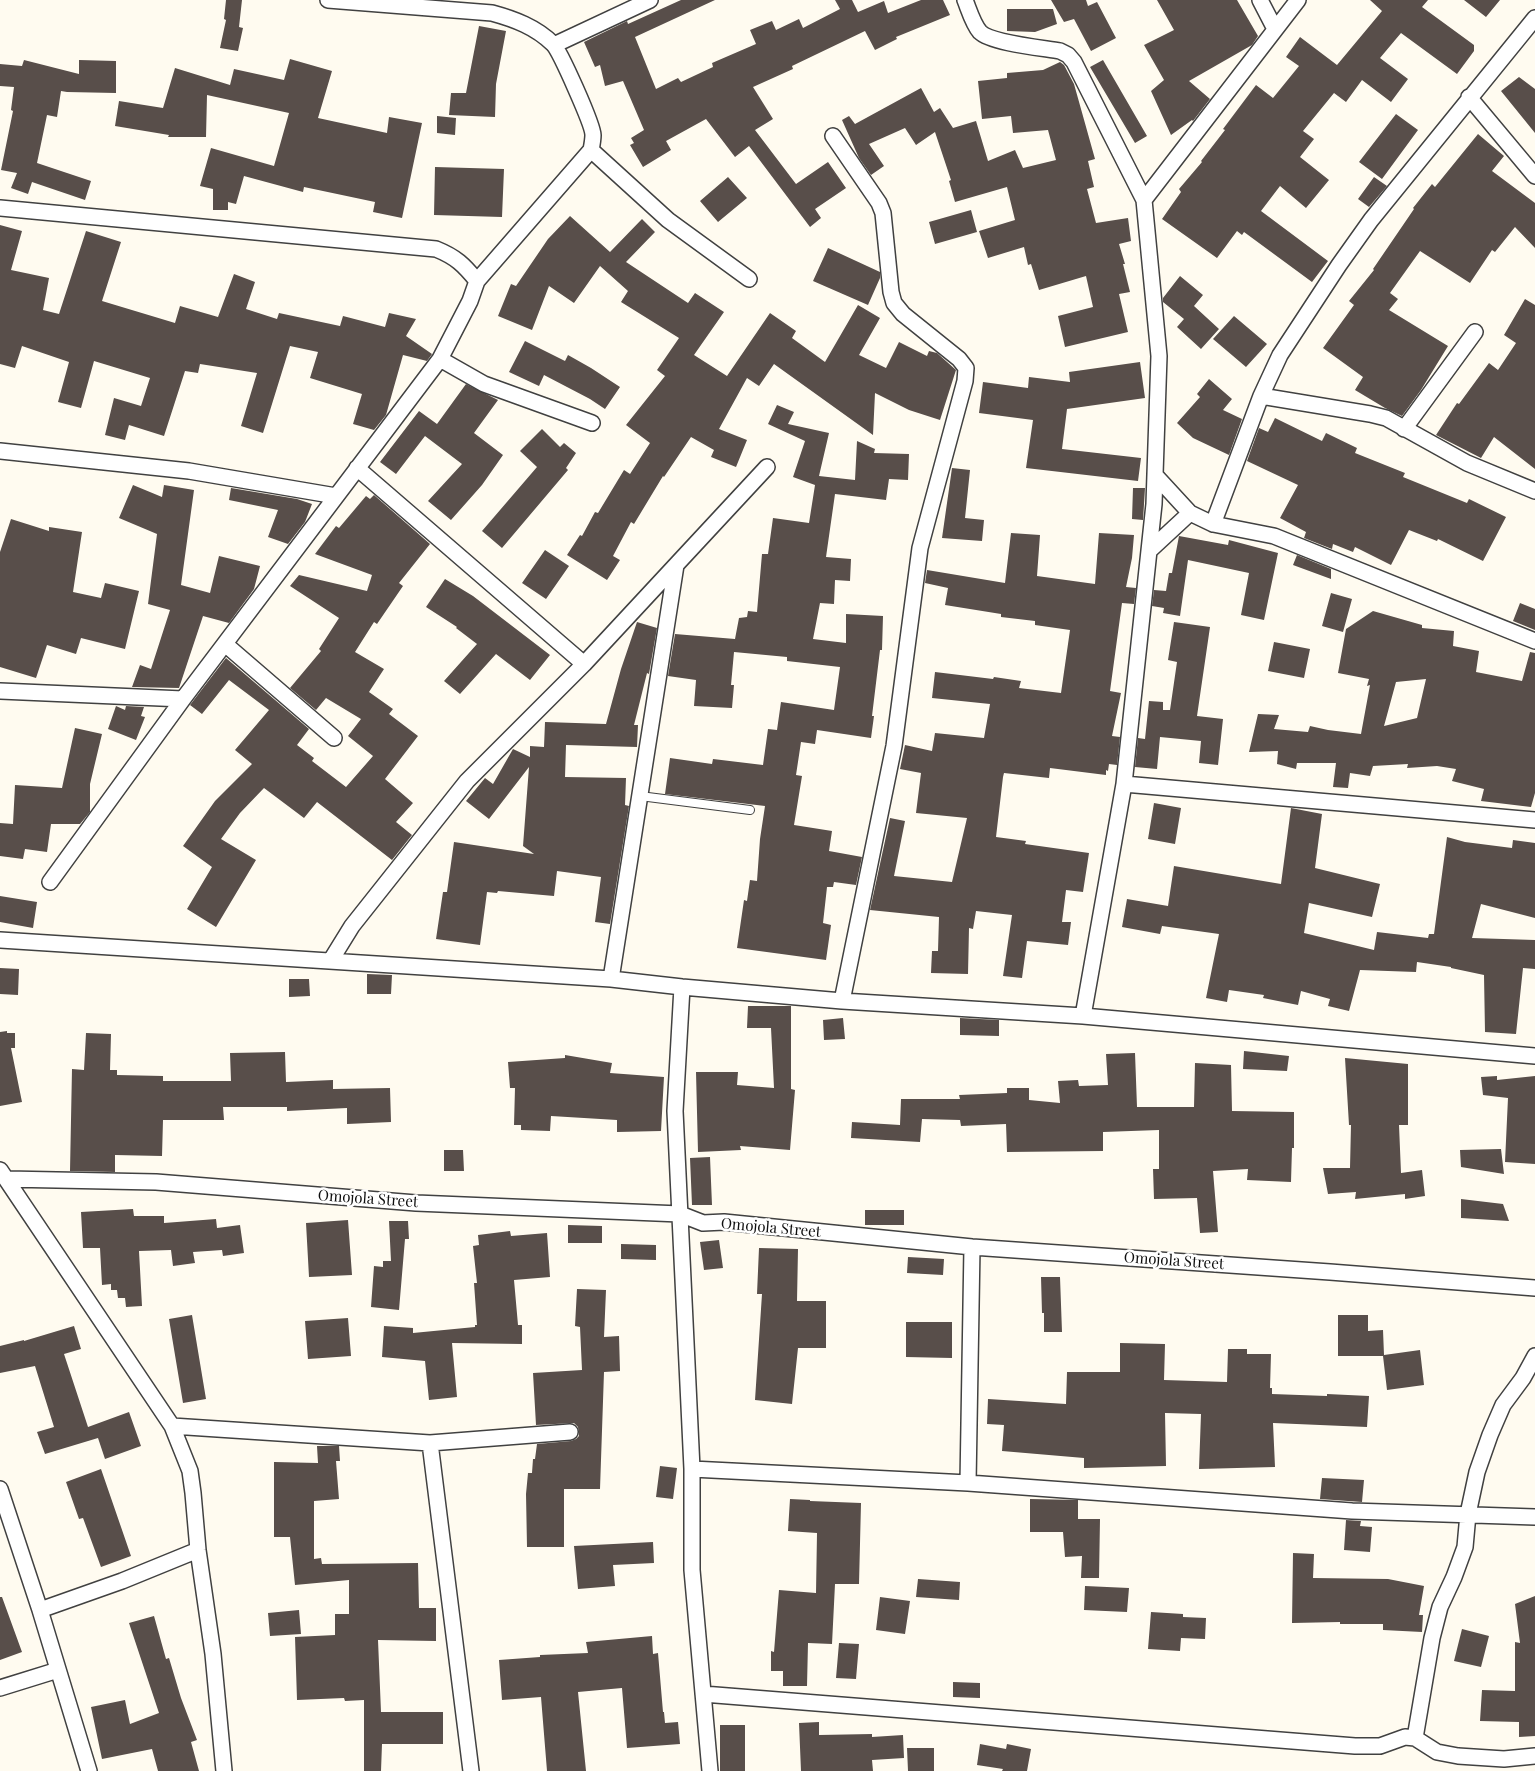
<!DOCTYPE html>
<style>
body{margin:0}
canvas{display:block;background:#fffbf0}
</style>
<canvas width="1535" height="1771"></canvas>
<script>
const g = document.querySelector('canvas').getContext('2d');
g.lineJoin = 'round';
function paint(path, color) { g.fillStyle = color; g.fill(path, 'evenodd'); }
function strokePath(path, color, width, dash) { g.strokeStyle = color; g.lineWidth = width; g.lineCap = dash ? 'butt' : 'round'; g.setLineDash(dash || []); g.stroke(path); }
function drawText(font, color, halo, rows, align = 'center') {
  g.font = font + ' "Playfair Display",serif'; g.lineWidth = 5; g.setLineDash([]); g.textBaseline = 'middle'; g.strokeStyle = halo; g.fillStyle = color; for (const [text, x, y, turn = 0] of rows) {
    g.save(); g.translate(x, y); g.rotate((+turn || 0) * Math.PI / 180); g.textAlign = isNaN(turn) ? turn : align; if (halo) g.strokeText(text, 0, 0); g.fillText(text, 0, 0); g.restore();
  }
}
const building = new Path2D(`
 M226,0h16l-3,27 4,1 -5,23 -18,-3 6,-28 -2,-1z
 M681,0h34l-80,37 21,52 22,-11 3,4 32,-15 -1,-4 44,-19 -6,-14 22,-9 4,9 23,-11 4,9 37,-19 -5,-9h17l6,12 26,-11 4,12 33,-13h22l7,15 -54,22 1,2 -22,11 -10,-19 -73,35 1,3 -40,18 20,32 -18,11 41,54 32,-22 18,26 -31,21 6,9 -11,9 -61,-81 -14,11 -29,-38 -40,22 5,9 -28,17 -13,-22 4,-2 -3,-5 13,-8 -21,-49 -18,5 -5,-21 -5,2 -11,-25 43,-21 1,3z
 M1051,0h35l2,6 9,-4 19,36 -25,13 -17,-32 -10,3z
 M1157,0h80l21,36 -6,9 -63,36 21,18 -17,22 -1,-1 -21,15 -20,-44 13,-11 -20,-35 30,-15z
 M1370,0h58l-6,7 52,38v6l-17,23 -56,-41 -21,25 28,21 -17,23 -29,-22 -16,22 -12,-9 -31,38 11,8 -14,18 29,23 -23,28 -26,-22 -19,25 67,50 -16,21 -68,-50 -2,3 -5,-4 -20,27 -55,-39 19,-27 -2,-3 23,-27 -1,-1 24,-31 -2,-1 33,-44 17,13 26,-32 -13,-9 14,-20 37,28 45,-54z
 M1464,0h36l-14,17z
 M1007,9h46l4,15 -22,8 -28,-1z
 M479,26l27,5 -10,53 -1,33 -46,-2 2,-22h15z
 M290,59l42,12 -14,47 69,15 2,-16 33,6 -20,95 -29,-6 2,-10 -71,-15 -1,5 -59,-16 -8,28 -8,-2v8h-15v-21l-13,-3 11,-38 63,18 15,-53 -82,-18 -1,42h-38l1,-2 -54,-9 4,-25 44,7 12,-40 55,17 4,-16 50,11z
 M24,60l55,14v-14l37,1v32l-49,-1 -6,-1 -4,26 -10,-2 -10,48 54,18 -6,19 -53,-18 -4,12 -17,-6 6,-15 -16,-3 12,-59 -2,-1 3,-23 -14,-1v-22l22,2z
 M1103,60l44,76 -12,7 -45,-76z
 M1060,62l4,3 10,19 21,75 -7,2 6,26 -7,2 9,34 32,-5 3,23 -12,3 6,20h-2l7,28 -11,2 9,38 -63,15 -7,-31 35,-9 -7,-31 -47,14 -8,-26 -3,1 -4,-18 -36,11 -9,-27 36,-11 -8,-33 -52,15 -6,-21 2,-1 -16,-48 -19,13 -11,-17 -36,16 15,22 -13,9 -12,-17 -17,-38 7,-4 6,8 66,-36 13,24 6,-4 13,20 23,-7 12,40 27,-11 8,18 33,-8 -8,-30 -35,3 -2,-17 -29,3 -4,-38 29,-3v-5l36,-3z
 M1519,77l16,12v44l-34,-42z
 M1396,114l22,16 -36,49 -23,-17z
 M437,116l19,2 -1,17 -18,-2z
 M1478,134l26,22 -12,15 43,32v45l-20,-21 -20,25 -3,-2 -22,33 -50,-32 -30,42 8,6 -9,11 59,36 -27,44 -19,26 -17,-8 -30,-18 8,-13 -40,-29 31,-43 -5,-4 25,-31 -1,-1 41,-60 -1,-1 19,-24 3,3z
 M435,167l69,2 -2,48 -68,-2z
 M728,177l19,21 -29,24 -18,-21z
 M1374,177l13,9 -18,21 -11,-8z
 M971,210l6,22 -42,12 -6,-22z
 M570,216l40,36 32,-33 13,13 -29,30 62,41 7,-10 29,19 -30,43 33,21 43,-63 26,18 -4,7 33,24 33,-57 22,13 -21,37 27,13 13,-26 28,14 2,-5 8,2 19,17 -16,50 -31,-10 -34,-17 -2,42 -99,-71 -15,22 -12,-8 -28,51 28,11 -11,27 -25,-10 3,-7 -23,-13 -27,40 -1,-1 -29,48 -3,-2 -18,34 7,4 -13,20 -40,-25 13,-20 2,1 13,-24 3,1 26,-43 6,4 20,-31 -24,-18 39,-49 -8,-6 22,-32 -58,-36 7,-11 -28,-25 -26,37 -25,-17 -17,44 -34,-14 13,-32 5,2 32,-47z
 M0,225l22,6 -11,39 38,8 -6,32 16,4 27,-83 35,11 -19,59 73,22 5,-17 38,11 16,-43 21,8 -9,27 31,10 2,-6 61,13 3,-10 42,11 4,-14 27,6 -10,17 26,18 -5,7 -24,-6 -17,60 -12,15 -21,-6 9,-30 -52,-16 8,-26 -28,-6 -27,87 -22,-7 16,-53 -57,-9 -2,9 -13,-2 -21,65 -35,-11 -4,15 -20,-5 9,-37 27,8 9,-28 -56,-17 -13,47 -23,-6 11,-40 -47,-16 -7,22 -15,-4z
 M828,248l52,24v6l-12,27 -55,-24z
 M1180,276l23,19 -9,11 25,23 -18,20 -24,-22 7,-8 -21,-17v-4z
 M1525,299l10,6v164l-41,-32 -13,21 -45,-23 21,-32 2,1 30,-41 9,7 18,-27 -12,-8z
 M1234,316l33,28 -21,23 -33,-28z
 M525,341l40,20 3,-6 23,13 29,19 -15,22 -15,-10 -46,-24 -5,11 -30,-14z
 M1140,362l5,36 -78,11 -5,40 79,9 -3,23 -112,-13 7,-48 -54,-7 4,-31 45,6 1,-11 41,5 -1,-10z
 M1209,379l23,20 -9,11 19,9 -13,36 -36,-17 -16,-15 23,-26 -3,-3z
 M466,384l32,16 -24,33 29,22 -21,30 -31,35 -23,-19 34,-37 -37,-28 -29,38 -16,-12 39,-51 18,13z
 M777,405l17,7 -6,12 41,9 -10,43 36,4 2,-39 18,8 -1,4 35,1 -1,26 -19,-1 -3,21 -51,-6 -9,63 25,2 -1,22 -15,-1 -1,24 -14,-1 -7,36 33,4v-29l37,2 -1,34h-2l-8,66h2l-3,22 -54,-8 -2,14 -14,-2 -5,33 6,1 -8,49 38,6 -3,20 33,6 -6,28 -22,-3 -1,5h-6l-4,36 8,2 -5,35 -89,-12 7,-48 3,1 3,-21 7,1 3,-42 5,-33 -100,-12 5,-36 42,6 1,-5 50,6 5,-36 9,1 4,-28 53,8 6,-43 -53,-6v-4l-53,-5 -3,33h3l-2,23 -38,-2 2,-26 -28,-4 7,-42 60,5 4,-21 8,-1 1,-6 9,1 5,-58h6l5,-36 36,5 6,-38 -22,-8 12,-36 -37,-17z
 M1275,418l47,23 4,-8 31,15 -2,5 50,20 -2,4 64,26 2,-4 37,18 -23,44 -45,-22 -1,2 -28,-11 -18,35 -36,-18 -2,5 -20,-8 -1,5 -28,-11 2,-6 -26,-14 18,-33 -51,-24 12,-33 9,4z
 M542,429l18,18 4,-4 12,10 -10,15 2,2 -66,78 -20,-17 55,-64 -17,-16z
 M952,468l18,2 -5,48 19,2 -2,21 -40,-3z
 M133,485l29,12 2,-12 30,5 -13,95 29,8 9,-37 41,10 -6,23 -25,34 -26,-7 -24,72 -47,-1 8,-22 11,4 19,-59 -22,-6 9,-70 -38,-16z
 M231,488l66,11 15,5 -7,18 -17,22 -20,-7 10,-27 -49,-10z
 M1133,488h12l-2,32 -11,-1z
 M374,495l56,49 -31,39 4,3 -26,38 -3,-2 -19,30 29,17 -15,23 24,17 -4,5 29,22 -33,43 28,24 -17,19 16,13 -20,25 -75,-58 -13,16 -40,-30 -24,25 -19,26 35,21 -40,67 -29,-18 25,-42 -29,-21 32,-45 37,-37 -17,-14 34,-40 -40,-30 -27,34 -12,-9 36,-47 83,71 -12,16 17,13 -2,3 34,26 27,-31 -25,-20 13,-17 -35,-21 -10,12 -26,-22 31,-37 -2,-2 20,-31 -49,-32 9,-11 68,16 5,-16 -57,-21 21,-28 3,2 27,-32 4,3z
 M11,519l38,12v-4l33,5 -9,60 28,6 4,-15 34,8 -14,58 -44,-11 -5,16 -29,-9 -11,33 -36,-11v-115z
 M1011,533l29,2 -3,41 58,8 4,-51 35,2 -2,23 -6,29 10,1 -2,16 -12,-1 -12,88 11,2 -9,43 8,1 -3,28 -8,-1 -1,7 -2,-1v5l-56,-7 -1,10 -45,-5 -1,4 -7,60 30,4 -1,3 64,9 -6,39 -17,-2 -4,32h9l-3,23 -41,-4 -5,37 -19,-2 9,-61 -36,-4 -3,18 -4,-1 -1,46 -37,-1 1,-22h6l1,-34 -69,-7 20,-92 15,3 -11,55 58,6 15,-64 -51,-5 5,-40 -21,-4 5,-24 27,6 3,-18 49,5 6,-34 -58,-6 3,-26 58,7 1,-2 27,4 -2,7 42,5 9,-63 -35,-5v-4l-34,-4v-3l-56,-9 3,-17 -23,-5 2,-13 78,13z
 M1179,536l49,9 1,-5 49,13 -14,67 -23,-5 8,-42 -61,-13 -8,56 -17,-3 1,-5 -12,-2 2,-16 12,1 3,-18h3z
 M545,550l24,16 -23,33 -24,-16z
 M1297,555l34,14v10l-38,-14z
 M445,579l28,17 77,59 -20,25 -34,-26 -36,40 -16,-13 33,-37 -21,-16 1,-1 -31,-20z
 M1331,593l21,6 -9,33 -21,-6z
 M1520,603l15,6v21l-22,-9z
 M1373,611l49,14v3l32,3 -1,15 26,5 -3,21 46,9 8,-29 5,1v140l-4,14 -50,-6 3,-12 -32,-8 4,-12 -19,-3 -30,2 1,-4 -35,2 -3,10 -20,-3 -2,15 -15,-1 3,-24h-39l-1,6 -19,-5 1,-13 -29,1 9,-38 21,1 -5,14 34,3 2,-6 18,4 33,4 9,-49 -3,1 2,-7 -31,-6 8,-44zM1426,679l-9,39 -33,8 12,-44z
 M637,622l20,6 -8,46 -2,-1 -13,52h4l-1,22 -71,-2 -1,32 61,1 -1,27 4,1 -19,118 -15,-2 6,-45 -44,-6 -3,25 -56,-5 -1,2 -10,-1 -7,53 -44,-6 7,-47h4l7,-50 80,12 -11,-8 6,-79 -40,52 -23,-18 19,-23 8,6 20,-35 17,8v-11l14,1 1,-25 61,2 15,-55z
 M1174,622l36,5 -13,89 26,3 -5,46 -19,-2 2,-22 -41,-4 -3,32 -22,-2 3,-29 7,1 4,-38 14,1v8h7l7,-48 -9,-2z
 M1274,642l36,7 -6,29 -36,-7z
 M116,706l9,4 1,-4 18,1 -3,9 4,1 -9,23 -28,-11z
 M75,728l27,6 -12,50v28l-10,12h-29l-4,28 -22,-3 -2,10 -23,-3v-33l13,1 2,-39 47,3z
 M1154,803l27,5 -6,36 -27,-5z
 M1291,808l31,6 -7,54 65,16 -8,33 -63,-14 -5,30 70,17 3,-18 51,6 1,-4h5l13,-97 18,5 47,6 1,-8 22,3v75l-54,-14 -9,34 63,2v29l-12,-1 -7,66 -31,-2 -1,-57 -33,-7v-1l-34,-5 -1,10 -56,-2 -11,41 -21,-5 2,-7 -29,-8 -3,14 -35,-7 1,-3 -35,-5 -2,12 -21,-4 13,-64 -57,-8 -2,8 -38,-7 5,-28 41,7 6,-40 107,18z
 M0,896l37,6 -4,26 -33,-6z
 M0,968l19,1 -1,26 -18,-1z
 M367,974l25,1 -1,19h-24z
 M289,979h20l1,17 -21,1z
 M748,1006h43v83l4,1 -5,60 -50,-4 1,4 -43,2 -2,-80h42l-1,13 37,3 -3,-60h-24z
 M843,1018l2,21 -21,1 -1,-20z
 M960,1018l39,2v16l-39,-1z
 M7,1031v2h8v15h-4l11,54 -22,4v-74z
 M86,1033l25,1 -1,36h7v5l46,1v5h68l-1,-28 55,-1 1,30 47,-2v9l57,-1 1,34 -44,2v-16l-60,3v-4h-64l1,13h-61l-1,36 -47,-1v17l-45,-1 2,-102 12,1z
 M1244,1051l45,5 -2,15 -44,-2z
 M1135,1053l2,54h57l1,-44 36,2 1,46 62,1v36h-2l-1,34 -44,-2 1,-11 -35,2 5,61 -18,1 -3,-35 -43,1 -1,-30h6v-39l-56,2v19l-96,1 -1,-28 -45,2 -1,-6 -38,-1 -2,23 -69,-4 1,-16 48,3 1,-26h59l-1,-4 48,-2v-5h22v12l31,3 -2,-22 20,-1 1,6 29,-1 -2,-31z
 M565,1055l47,8 -2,10 54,4 -3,54 -44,1v-12l-66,-4 -1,15 -29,-1v-5h-7l1,-37h-5l-2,-26 57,-4z
 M1345,1058l63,6v61h-9l2,48 21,-3 3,26 -20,3v-5l-50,5 1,-7 -28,2 -5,-26h27l1,-43h-2z
 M1497,1076v4l38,-4v88l-30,-2 3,-64 -25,-3 -2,-18z
 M1501,1149l3,25 -43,-7 -1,-17z
 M444,1150h19l1,21h-20z
 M710,1157l2,48h-20l-2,-47z
 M1461,1199l42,5 6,17 -48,-3z
 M133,1209l1,7h30v7l52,-4 1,9 23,-3 4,28 -21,3 -1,-6 -29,2 2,11 -22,3 -2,-16 -32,1 3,55 -16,1 -1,-9h-7l-1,-8h-6v-6l-9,1 -2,-37h-17l-2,-36z
 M865,1210h39v15h-39z
 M348,1220l4,55 -43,2 -3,-54z
 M389,1221h19l1,18h-4l-6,71 -28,-3 3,-41 9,1v-6h8z
 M568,1225l34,1v17h-34z
 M510,1231l1,5 36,-3 3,44 -36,3 4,45h4v19l-70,-1 5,54 -28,3 -4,-39 -43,-4 2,-31 29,2v5l62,-6v-2h2l-3,-42h3l-4,-37 6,-1 -1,-10z
 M719,1240l4,28 -19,2 -4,-28z
 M621,1244l35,1v15l-35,-1z
 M759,1248l39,1 -1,52h29v47h-28l-6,56 -37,-4 7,-106h-5z
 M908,1257l36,2 -1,16 -36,-2z
 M1041,1277h19l2,55h-18v-19h-2z
 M577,1289l29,1 -2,47 15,-1 1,35 -16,1 -4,117h-36v58h-37l-1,-53 2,-21h4l1,-14h2l2,-15 34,-3 5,-2 3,-3 -1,-9 -4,-4 -38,2 -3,-52 49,-3 -2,-43 -5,-1z
 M192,1315l14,84 -23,4 -14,-84z
 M1338,1315h30v16l15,-1 1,25 36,-5 4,35 -37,5 -4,-34h-45z
 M348,1318l3,38 -43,3 -3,-38z
 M906,1322h46v36l-46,-1z
 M74,1326l7,23 -17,5 24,73 41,-15 12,34 -36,13 -7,-21 -53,16 -8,-22 17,-5 -19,-61 -35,7v-27l24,-6v1z
 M1120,1343l45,1 -1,36 63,2 1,-33h19v5h24l-1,34h2v6l55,2v-2l42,2 -2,31 -94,-4 2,44 -76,2 2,-55 -36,-1 1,53 -82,2v-10l-82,-7 2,-26 -17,-1 1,-25 78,5 1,-32h53z
 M317,1446h22l1,15h-4l3,38 -25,2v58l7,-1 1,6 96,-1 1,45h17v33l-58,-1 3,72h62v32h-61l-1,27h-17v-71l-19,1 -1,-3 -47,2 -2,-63 40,-2v-21h14v-34l-54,5 -5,-48h-16v-75l44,1z
 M660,1466l17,2 -4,31 -17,-2z
 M101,1469l30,87 -30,11 -18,-49 -4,1 -13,-37z
 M1322,1478l42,2 -2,22 -42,-3z
 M790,1499l20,1v1l51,2 -2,81h-24l-3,60 -24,-1 -1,43h-24v-15h-12v-20l3,1 5,-62 37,3 1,-60 -29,-2z
 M1030,1499l48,1v19h22l-1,59h-18l1,-22 -17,1 -2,-25h-33z
 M1346,1520l15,1 -1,5 12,1 -2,25 -26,-2z
 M653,1542l1,21 -41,2 2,21 -37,3 -4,-43z
 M1293,1553l21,1 -1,24 75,1 36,7 -5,29h4l-1,17 -39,-2v-6h-43v-2l-48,1z
 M918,1579l42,3 -1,18 -43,-3z
 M1085,1586l44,2 -2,24 -43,-2z
 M1535,1596v140l-16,1v-15l-39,-1 2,-31 33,1v-49l5,1 -5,-39z
 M0,1597h2l20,55 -22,8z
 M880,1597l30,4 -5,33 -29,-4z
 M299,1610l2,24 -31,2 -2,-23z
 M1151,1612l32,2v3l23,1 -1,21 -24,-1 -1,13 -32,-2z
 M154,1616l12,43 3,-1 12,40 16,42 -6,2 8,29h-41l-6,-22 -50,10 -11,-52 34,-7 5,24 29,-11 -30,-90z
 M1462,1629l27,7 -8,31 -27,-6z
 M652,1636l1,18 5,-1 5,59h1l1,11 13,-1 2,22 -53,4 -5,-60 -44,4 8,79h-39l-6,-74 -39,3 -3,-40 41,-3v-2l48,-2 -2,-11z
 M839,1643l20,1 -3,35 -20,-1z
 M953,1682l27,1v15l-27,-1z
 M819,1722v13l53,-1v3l31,-2 1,23 -32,2 1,11h-72l-2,-48z
 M720,1725h25v46h-25z
 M980,1744l26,5 1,-5 24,5 -4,22h-25l1,-2 -26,-4z
 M907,1748h27v23h-26z`);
const lane = new Path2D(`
 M640,796l110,14`);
const street = new Path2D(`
 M328,0l164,13c22,6 44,14 61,31 7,7 40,81 40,91 0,5 -1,10 -2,15l77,70 81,59
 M965,0c4,10 8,24 15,32 11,11 63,16 80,19l8,4 6,7 70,138 15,156 -5,148 -30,280 -41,232
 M1260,0l15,29
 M554,45l96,-45
 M1469,97l66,79
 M833,136l46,67 4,10 8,79 3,11 9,11 56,45 7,9 -1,13 -45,167 -26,198 -52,255
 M1144,200l154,-200
 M0,208l436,41c20,8 28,16 41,32
 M440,359l44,25 108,39
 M1261,396l109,18 16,4 81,45 68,28
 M1404,429l71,-97
 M0,451l189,20 147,25
 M357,468l227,196
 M1155,475l35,38 23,11 61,12 261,105
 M1213,524l48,-128 19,-41 59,-90 32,-45 164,-202
 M1149,551l41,-38
 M225,644l109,94
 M0,691l183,8
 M1124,784l411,36
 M50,882l133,-183 257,-340 30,-58 7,-20 114,-131
 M0,940l611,39 71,8 160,14 241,15 452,40
 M331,960l21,-34 115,-145 117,-117 183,-197
 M611,979l65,-414
 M682,987l-7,124 17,358v101l18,201
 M0,1170l172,256 18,45 3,22 5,57 15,104 11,117
 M7,1179l149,3 260,21 264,11 23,9 21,-1 248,25 358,25 205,16
 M172,1426l258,17 140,-11
 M430,1443l41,328
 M692,1469l276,14 384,28 183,6
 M968,1483l4,-236
 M0,1489l40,121 49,161
 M40,1610l82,-29 76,-31
 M0,1688l58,-18
 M703,1694l652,52h25l25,-9 10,1 22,14 21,4 46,3 31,-3
 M1415,1738l17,-100 8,-31 14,-30 11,-30 3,-33 9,-42 13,-37 13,-30 20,-27 12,-22`);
const streetNames = [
 ["Omojola Street",368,1199,4],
 ["Omojola Street",771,1228,5],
 ["Omojola Street",1174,1261,4]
];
paint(building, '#584e4a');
strokePath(lane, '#414141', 10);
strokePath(street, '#414141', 18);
strokePath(lane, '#fff', 8);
strokePath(street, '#fff', 15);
drawText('15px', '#0e0e0e', '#fff', streetNames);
</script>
